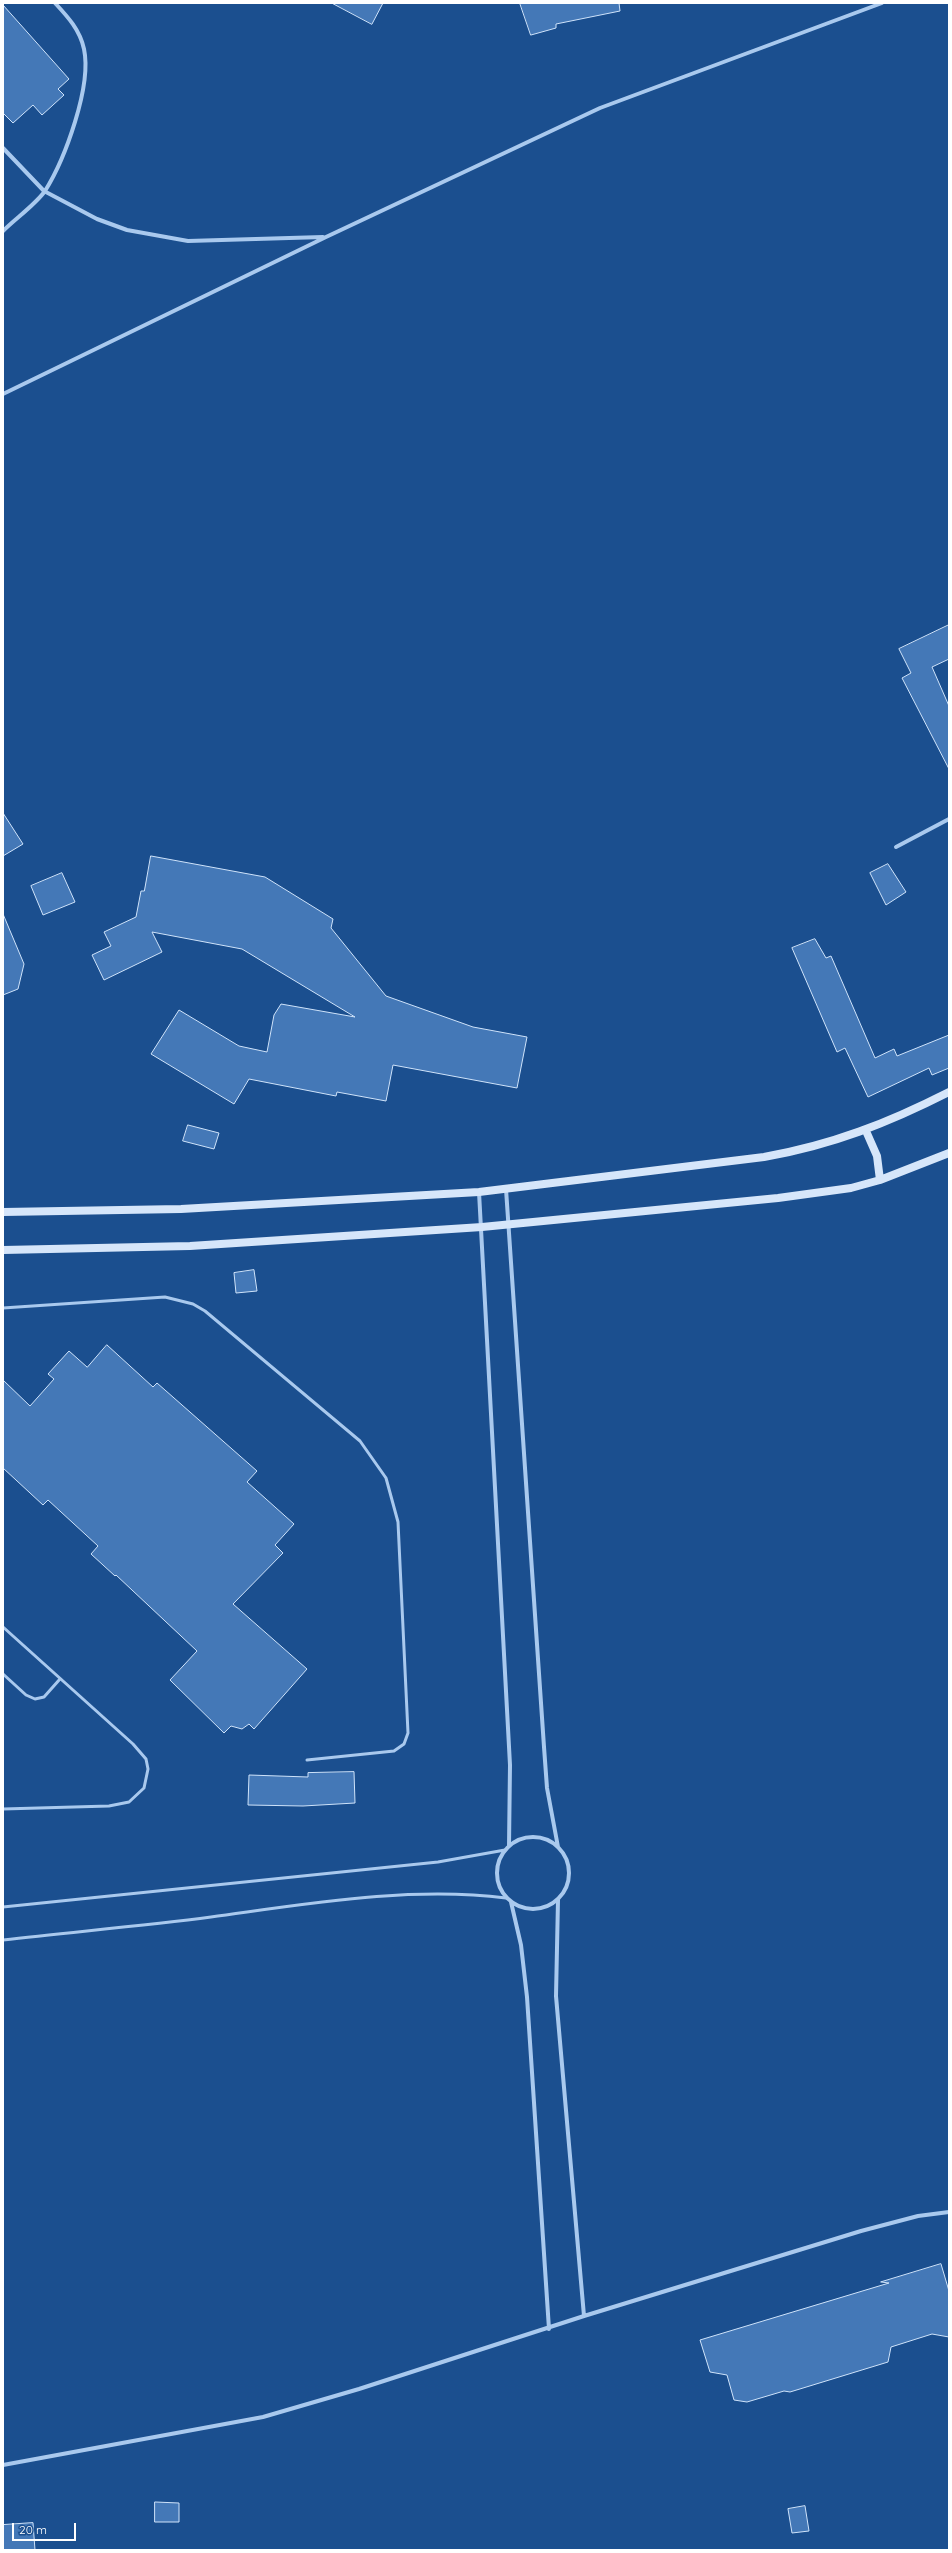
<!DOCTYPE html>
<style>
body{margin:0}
#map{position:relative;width:952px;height:2553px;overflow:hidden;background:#1b4f8f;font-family:Quicksand,sans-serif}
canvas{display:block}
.frame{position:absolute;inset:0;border:4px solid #fff;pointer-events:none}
.scale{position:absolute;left:12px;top:2523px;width:64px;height:18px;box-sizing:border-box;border:2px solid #fff;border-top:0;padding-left:5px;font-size:12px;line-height:14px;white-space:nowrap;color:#fff;-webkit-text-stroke:3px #1b4f8f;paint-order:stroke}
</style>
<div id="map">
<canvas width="952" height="2553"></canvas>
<div class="frame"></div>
<div class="scale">20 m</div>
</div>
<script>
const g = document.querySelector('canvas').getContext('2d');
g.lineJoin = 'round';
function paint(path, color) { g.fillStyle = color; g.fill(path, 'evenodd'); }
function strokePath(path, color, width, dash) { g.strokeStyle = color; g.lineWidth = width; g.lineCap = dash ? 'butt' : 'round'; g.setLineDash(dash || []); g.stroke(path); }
const building = new Path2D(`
 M332,3h51l-11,21z
 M520,3h99l1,8 -64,13v4l-25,7z
 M3,5l66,74 -11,10 6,6 -22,20 -9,-10 -20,18 -10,-10z
 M949,625v34l-17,8 17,39v63l-47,-91 9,-5 -12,-24z
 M3,813l20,31 -20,12z
 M151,856l114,21 68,42 -2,9 55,68 87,31 54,10 -10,51 -124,-23 -7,36 -49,-9 -1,4 -87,-17 -15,25 -83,-50 28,-44 60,36 28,6 7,-37 7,-11 74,13 -113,-68 -90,-17 10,20 -58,28 -12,-25 19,-9 -7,-14 32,-15 5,-26h3z
 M888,864l18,28 -20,13 -16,-32z
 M62,873l13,29 -32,13 -12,-29z
 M3,914l21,50 -6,25 -15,6z
 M815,939l11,19 5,-2 44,102 19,-9 3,7 52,-21v33l-17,7 -3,-7 -61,29 -23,-49 -8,4 -45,-104z
 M188,1125l31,8 -5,16 -31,-8z
 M254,1270l3,21 -21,2 -2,-20z
 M107,1345l46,42 4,-4 100,88 -10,11 47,42 -19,21 8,8 -50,51 74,65 -53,60 -5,-5 -7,5 -11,-3 -7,7 -54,-53 27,-29 -81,-76 -1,1 -24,-22 7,-8 -50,-46 -5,5 -40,-37v-88l27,26 24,-27 -6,-5 21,-23 18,16z
 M354,1772l1,31 -52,3 -55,-1 1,-30 59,2v-4z
 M941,2264l8,27v46l-17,-3 -41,13 -3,15 -98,30 -6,-1 -37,11 -13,-2 -7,-25 -17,-3 -10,-32 189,-57 -8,-1z
 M155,2502l24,1v19h-24z
 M805,2506l4,25 -17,2 -4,-24z
 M33,2523l2,27h-32v-25z`);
const lane = new Path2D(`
 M3,1308l162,-11 28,7 12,7 155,130 26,37 12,44 10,211 -4,11 -10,7 -87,9
 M3,1627l130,117 13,15 2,10 -4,19 -15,14 -20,4 -106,3
 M3,1674l23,21 9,4 9,-2 16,-18
 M3,1907l435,-45 67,-12
 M3,1940c69,-8 139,-14 208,-23 96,-13 198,-31 295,-19`);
const street = new Path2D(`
 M3,148l41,43 53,28 30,11 61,11 135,-4
 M3,231c13,-13 32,-26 42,-40 20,-32 47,-105 39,-142 -4,-19 -16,-32 -29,-46
 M3,394l323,-157 274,-129 282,-105
 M896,847l53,-28
 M506,1189l38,558 3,41 11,59
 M479,1192l31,573 -1,81
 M497 1873a36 36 0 1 1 72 0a36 36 0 1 1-72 0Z
 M558,1900l-2,96 28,320
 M511,1902l10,43 6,52 22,332
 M3,2465l260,-48 96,-28 225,-73 277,-85 57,-15 31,-4`);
const secondary = new Path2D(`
 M866,1131l11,25 3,24
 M3,1212l178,-3 298,-17 285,-35c68,-12 124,-34 185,-65
 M3,1250l187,-4 292,-19 296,-29 73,-10 29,-8 69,-27`);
paint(building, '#4478b7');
strokePath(building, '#cfe3fa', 1);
strokePath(lane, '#a9c9ee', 3);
strokePath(street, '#a9c9ee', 4);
strokePath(secondary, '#d6e6fa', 8);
</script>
